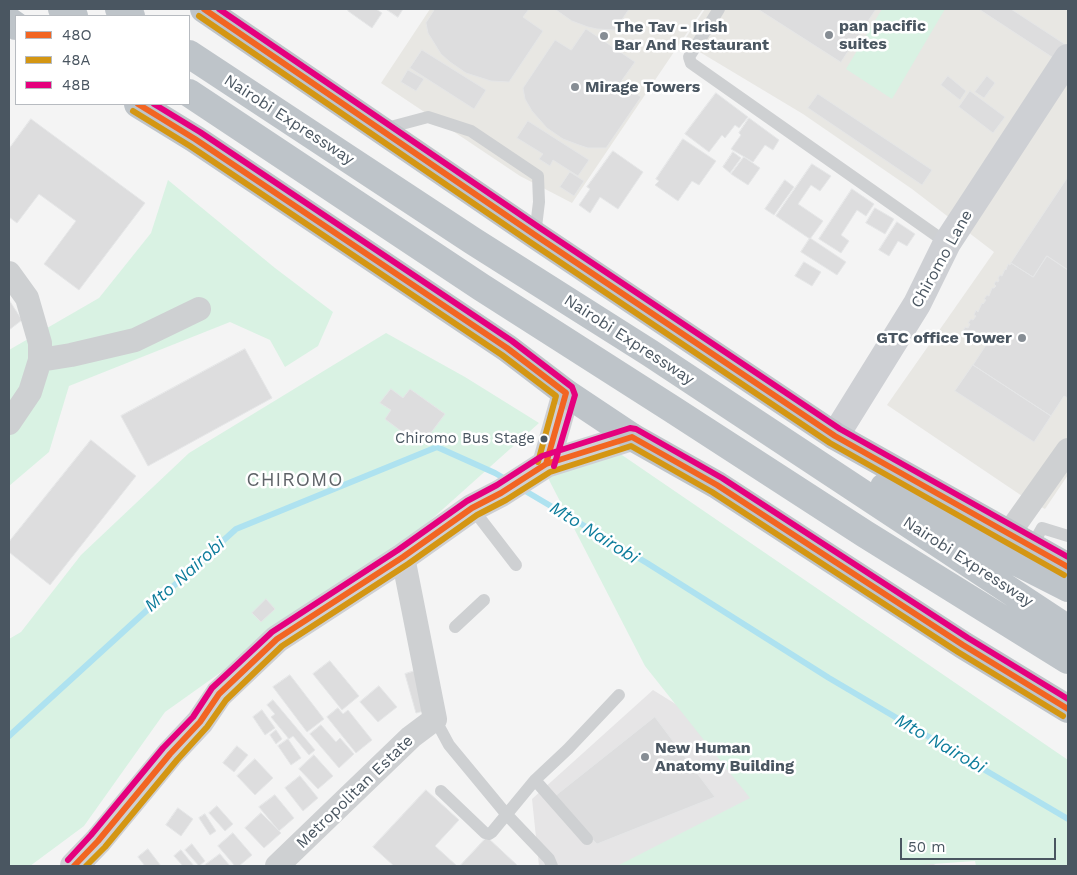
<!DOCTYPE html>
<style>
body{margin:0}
#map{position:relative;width:1077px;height:875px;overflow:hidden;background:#f4f4f4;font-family:"Work Sans",sans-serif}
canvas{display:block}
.frame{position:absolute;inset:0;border:10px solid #4a5661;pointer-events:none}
.legend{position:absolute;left:15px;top:15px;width:175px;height:90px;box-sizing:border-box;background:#fff;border:1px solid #b7bbc0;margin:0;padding:6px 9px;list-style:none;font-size:15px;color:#4a5661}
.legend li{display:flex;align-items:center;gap:10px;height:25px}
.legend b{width:25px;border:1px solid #b7bbc0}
.scale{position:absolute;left:900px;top:838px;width:156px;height:22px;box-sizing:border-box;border:2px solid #4a5661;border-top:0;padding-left:6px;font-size:15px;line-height:18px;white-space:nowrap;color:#4a5661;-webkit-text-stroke:4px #fff;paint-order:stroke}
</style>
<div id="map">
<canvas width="1077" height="875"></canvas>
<div class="frame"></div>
<ul class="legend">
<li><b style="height:6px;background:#f26522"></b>48O</li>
<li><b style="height:6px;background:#d49613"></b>48A</li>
<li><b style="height:6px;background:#e5007d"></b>48B</li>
</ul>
<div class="scale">50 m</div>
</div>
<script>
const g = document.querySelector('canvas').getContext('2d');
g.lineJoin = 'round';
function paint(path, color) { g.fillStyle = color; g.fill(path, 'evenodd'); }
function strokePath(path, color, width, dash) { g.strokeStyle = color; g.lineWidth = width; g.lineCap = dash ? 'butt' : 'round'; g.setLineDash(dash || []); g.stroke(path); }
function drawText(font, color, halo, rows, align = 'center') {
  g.font = font + ' "Work Sans",sans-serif'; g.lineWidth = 5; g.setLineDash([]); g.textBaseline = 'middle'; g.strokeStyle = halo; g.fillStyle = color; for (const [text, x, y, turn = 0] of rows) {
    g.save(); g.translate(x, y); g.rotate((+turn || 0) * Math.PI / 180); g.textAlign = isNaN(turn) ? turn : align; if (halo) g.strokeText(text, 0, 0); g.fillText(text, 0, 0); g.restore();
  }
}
const commercial = new Path2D(`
 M430,9h273l-131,194 -52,-27 -139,-93z
 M705,9h363v466l-23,34 -14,-7 -144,-97 107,-153 -82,-63 -109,-75 -120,-72z`);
const education = new Path2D(`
 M653,690l284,176h-398l-7,-67z`);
const green = new Path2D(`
 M882,9h63l-53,90 -46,-30z
 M168,180l107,88 58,44 -15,34 -33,21 -15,-27 -40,-18 -161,64 -20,66 -40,34v-136l90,-52 52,-65z
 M386,333l79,44 74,46 -125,112 -249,177 -81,114 -54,40h-21v-227l12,-7 60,-77 108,-102z
 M600,440l468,320v106h-92l-1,-5 -70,5h-288l133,-68 -105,-132 -97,-188z`);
const stream = new Path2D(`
 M522,489l125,74 182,115 239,141
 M9,736l227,-207 201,-82 58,26 12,7`);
const building = new Path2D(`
 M349,9h27l6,4 -10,15 -24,-17z
 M386,9h17l-5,8z
 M435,9h94l-6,8 20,14 -34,51 -18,-1 -25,-8 -16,-11 -9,-8 -13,-21 -2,-10z
 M555,9h74l-14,21 -18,-1 -9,-2 -16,-6z
 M758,9h118l-35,53z
 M979,9h32l55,36 -9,15z
 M586,29l49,33 -15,21 21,14 -35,51h-18l-9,-3 -16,-6 -16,-11 -15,-17 -7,-12 -2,-11 32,-48 16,10z
 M422,50l64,40 -12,19 -64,-41z
 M408,70l16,9 -8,12 -15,-9z
 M948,76l18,15 -6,9 -19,-15z
 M987,76l8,7 -11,15 -9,-6z
 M970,91l35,26 -12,16 -34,-26z
 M716,93l32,24 -9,11 -4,-3 -10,13 -3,-3 -13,17 -24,-18z
 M818,94l114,76 -10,15 -114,-77z
 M749,118l30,22 -6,10 -8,-5 -12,17 -22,-13 10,-14 -2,-2z
 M31,119l114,84 -66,87 -35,-26 32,-43 -37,-27 -22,29 -8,-6v-68z
 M528,121l61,39 -11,16 -25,-16 -3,6 -11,-7 4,-5 -26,-16z
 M683,139l33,22 -17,24 -7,-4 -14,20 -23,-16 4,-4 -3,-2z
 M613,151l30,21 -25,37 -18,-12 -10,16 -11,-8 11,-16 -3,-2z
 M733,152l8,6 -11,15 -7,-6z
 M744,157l16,11 -12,17 -17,-11z
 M812,164l19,12 -11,15 -9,-6 -13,19 25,17 -13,18 -34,-23z
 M570,172l14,9 -10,15 -14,-9z
 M1068,177v93l-21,-14 -14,21 -22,-14z
 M785,180l9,7 -20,28 -9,-6z
 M852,189l22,15 -8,12 -9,-6 -16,25 8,6 -8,12 -22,-14z
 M875,208l19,11 -9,15 -19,-11z
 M897,222l18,12 -8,12 -9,-5 -9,15 -10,-6z
 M810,238l36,24 -9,13 -36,-23z
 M1047,256l21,14v128l-4,-2 -13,20 -78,-51 13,-20 -23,-14 2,-4 3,1 2,-4 -2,-1 3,-4 2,1 3,-4 -2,-1 2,-5 2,2 4,-9 1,1 3,-4 -2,-1 3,-4 2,1 3,-8h2l2,-2 -2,-2 2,-3 2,1 1,-2 -1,-2 2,-3 2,1 3,-7 1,1 2,-6 2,1 1,-2 22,14z
 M804,262l17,10 -9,14 -17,-10z
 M9,300l13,20 -13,10z
 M245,349l27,49 -124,68 -27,-50z
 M973,365l78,51 -17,26 -79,-51z
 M391,389l12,9 7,-9 35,25 -24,32 -36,-27 6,-9 -11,-7z
 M91,440l45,36 -86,109 -41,-33v-10z
 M266,599l9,10 -14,13 -9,-9z
 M330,661l29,35 -17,14 -29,-36z
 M418,670l10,40 -12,3 -11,-39z
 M290,675l34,44 -17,13 -34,-45z
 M379,686l18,21 -19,15 -18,-20z
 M273,700l42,50 -6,5 -16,-19 -4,3 -18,-22 4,-3 -8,-9z
 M338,708l5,6 5,-4 24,30 -16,13 -29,-36z
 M262,710l13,18 -10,7 -12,-18z
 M655,717l60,80 -118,47 -44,-46z
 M321,725l15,17 4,-4 14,16 -15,14 -29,-34z
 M276,730l6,9 -6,5 -6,-9z
 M288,739l13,19 -10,7 -13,-19z
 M237,746l11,9 -14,17 -11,-9z
 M314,755l19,21 -15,13 -19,-20z
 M255,759l18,19 -18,17 -18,-19z
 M300,776l18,22 -15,13 -18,-23z
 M426,790l33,30 -24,26 22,20h-63l-21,-19z
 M275,795l19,23 -15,13 -20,-24z
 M217,806l16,18 -8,7 -16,-18z
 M178,808l15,11 -12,17 -15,-11z
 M261,813l20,20 -17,15 -19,-20z
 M205,814l11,17 -6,4 -11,-17z
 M233,833l19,22 -13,11h-4l-17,-20z
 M487,837l31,29h-58z
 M192,844l13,17 -6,5 -14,-16z
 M148,849l13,17h-16l-7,-9z
 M181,850l13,16h-11l-9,-10z
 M220,854l10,12h-25v-1z`);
const lane = new Path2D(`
 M719,9l-30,48 2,6 256,180
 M383,129l45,-12 43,14 67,45 1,26 -4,33
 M472,508l44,57
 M1032,546l10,-18 26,8
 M455,627l29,-27
 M435,719l14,26 58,70 42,44 3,7
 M535,780l52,59
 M441,791l44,42 4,1 3,-2 43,-52 33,-31 51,-54`);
const street = new Path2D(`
 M9,273l18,25 13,45v17l-10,32 -21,31
 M40,360l31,-5 64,-15 64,-31
 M1009,533l59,-83
 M277,866l134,-129 24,-18 -32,-162`);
const secondary = new Path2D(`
 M835,436l82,-132 30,-61 121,-185
 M546,464l20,-71
 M74,866l24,-25 72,-87 30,-32 19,-28 58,-55 126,-82 69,-49 29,-15 45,-29 86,-27`);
const highway = new Path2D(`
 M62,9l12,7
 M119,9l12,7
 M204,9l331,226 300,201 233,131
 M9,21l7,5
 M189,54l284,187 177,112 418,276
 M189,93l292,194 191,122 193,125 203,126
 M138,104l57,35 312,209 59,45 66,44 85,48 246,160 105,64
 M884,487l127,72 57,29`);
const bus1 = new Path2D(`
 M204,9l331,226 300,201 233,131
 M138,104l57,35 312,209 59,45 -20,71
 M74,866l24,-25 72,-87 30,-32 19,-28 58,-55 126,-82 69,-49 29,-15 45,-29 86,-27 85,48 246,160 105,64`);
const bus2 = new Path2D(`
 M199,16l331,226 300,201 234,132
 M133,111l57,35 312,209 54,41 -18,66
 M86,866l19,-19 72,-87 30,-33 19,-27 56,-54 126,-82 69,-49 29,-15 44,-28 81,-26 81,46 246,160 105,64`);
const bus3 = new Path2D(`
 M219,9l321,219 300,201 228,128
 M154,104l46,28 312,209 60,46 3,8 -21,71
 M68,860l23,-25 72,-87 30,-31 19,-29 60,-56 126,-82 69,-49 30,-16 45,-29 88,-28 6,1 86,49 246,160 100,61`);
const markers = [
 [829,35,5,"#868d94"],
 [604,36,5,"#868d94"],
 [575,87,5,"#868d94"],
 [1022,338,5,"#868d94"],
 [544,439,4.5,"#4a5661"],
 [645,757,5,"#868d94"]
];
const busNames = [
 ["Chiromo Bus Stage",535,439]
];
const poiNames = [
 ["pan pacific",839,26],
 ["suites",839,44],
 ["The Tav - Irish",614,27],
 ["Bar And Restaurant",614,45],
 ["Mirage Towers",585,87],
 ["GTC office Tower",1012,338,"right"],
 ["New Human",655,748],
 ["Anatomy Building",655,766]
];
const streetNames = [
 ["Nairobi Expressway",289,120,33],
 ["Chiromo Lane",942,259,-61],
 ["Nairobi Expressway",629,340,33],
 ["Nairobi Expressway",968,562,33],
 ["Metropolitan Estate",355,792,-44]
];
const waterNames = [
 ["Mto Nairobi",594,533,32],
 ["Mto Nairobi",185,575,-42],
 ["Mto Nairobi",940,744,30]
];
const quarterNames = [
 ["CHIROMO",295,480]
];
paint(commercial, '#e8e7e3');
paint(education, '#e6e5e6');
paint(green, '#d9f2e3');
strokePath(stream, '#aee2f0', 6);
paint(building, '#ddddde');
strokePath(building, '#e5e6e7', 1);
strokePath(lane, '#ced0d2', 12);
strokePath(street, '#ced0d2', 24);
strokePath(secondary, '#ced0d4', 28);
strokePath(highway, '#bec4c9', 28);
strokePath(bus1, '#f26522', 6);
strokePath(bus2, '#d49613', 6);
strokePath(bus3, '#e5007d', 6);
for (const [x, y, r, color] of markers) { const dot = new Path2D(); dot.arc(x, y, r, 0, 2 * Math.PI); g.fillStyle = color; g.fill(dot); strokePath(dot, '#fff', 2); }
drawText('15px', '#4a5661', '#fff', busNames, 'right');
drawText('bold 16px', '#4a5661', '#fff', poiNames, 'left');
drawText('16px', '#4a5661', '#fff', streetNames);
drawText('italic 18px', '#0c7c9b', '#fff', waterNames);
g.letterSpacing = '1px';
drawText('19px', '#5f6368', '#fff', quarterNames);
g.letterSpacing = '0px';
</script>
